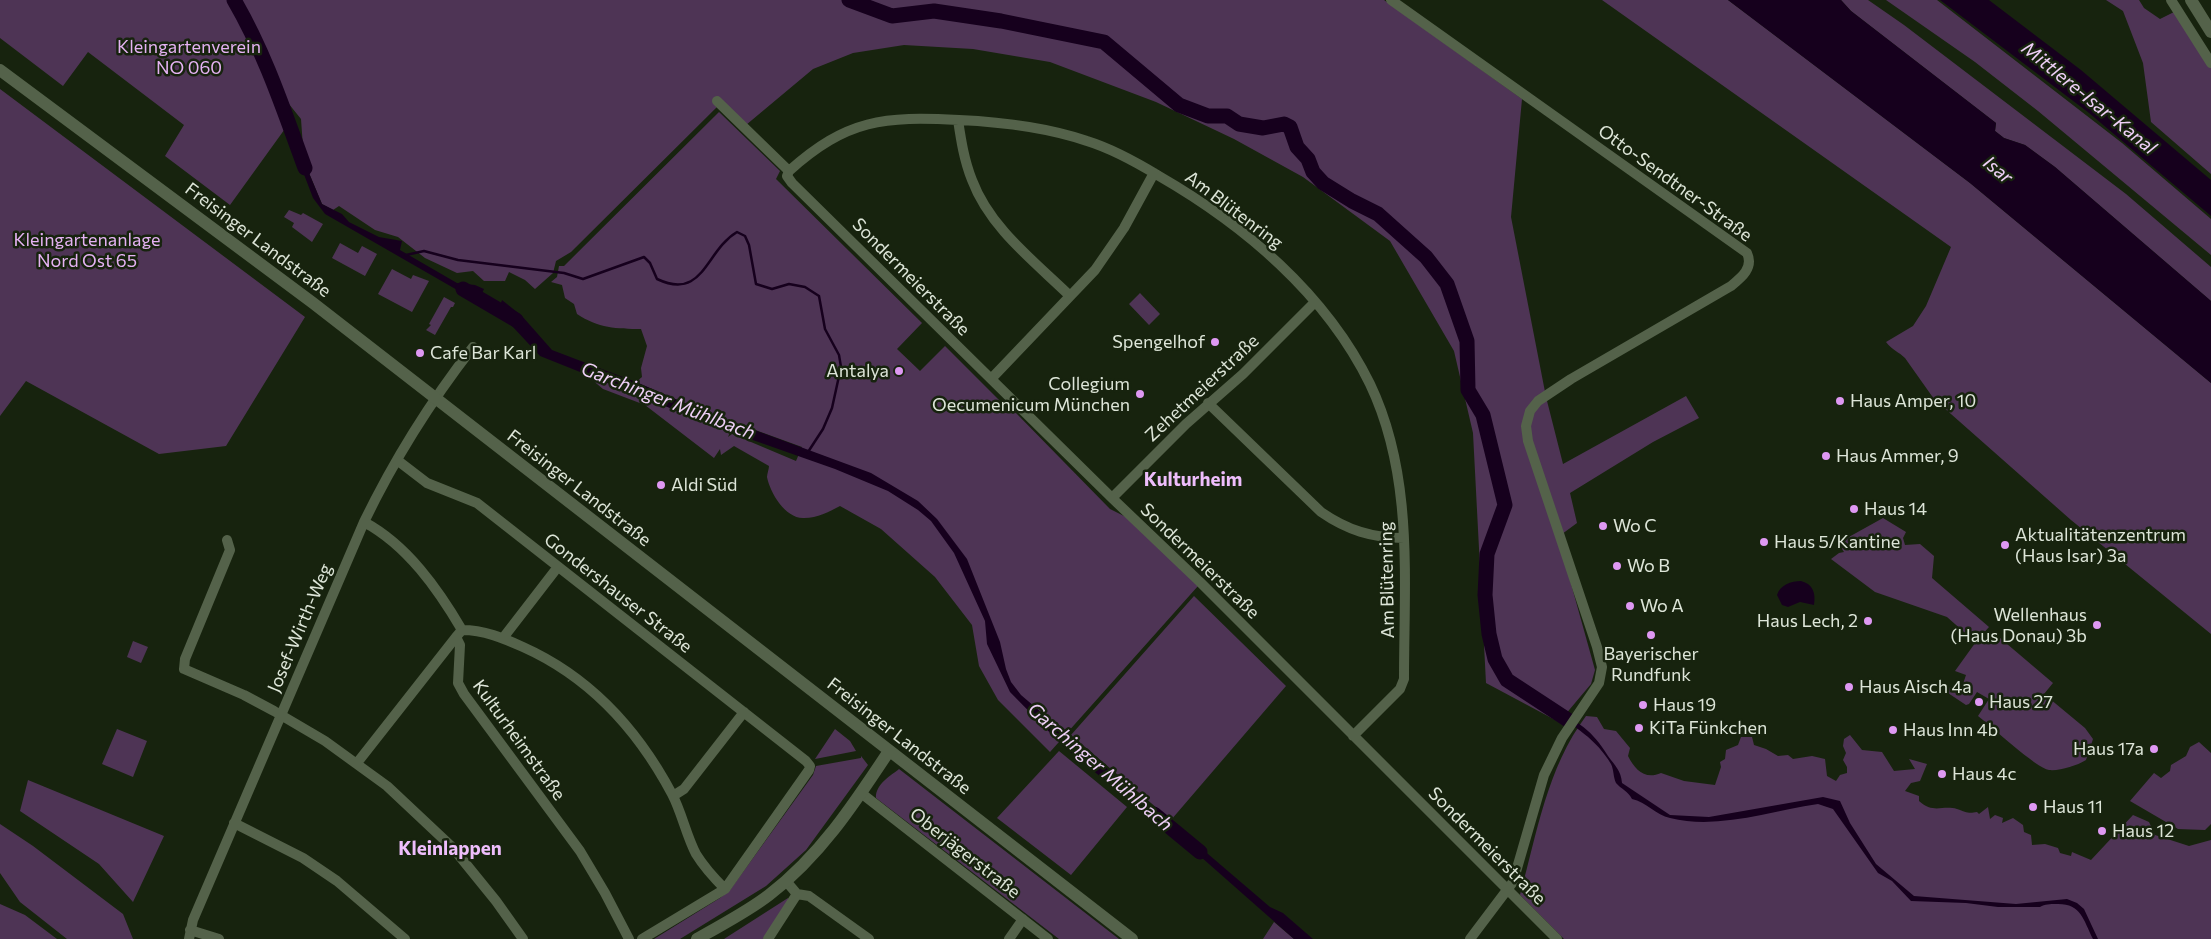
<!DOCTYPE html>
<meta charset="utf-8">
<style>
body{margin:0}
canvas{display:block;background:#17230e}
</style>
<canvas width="2211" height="939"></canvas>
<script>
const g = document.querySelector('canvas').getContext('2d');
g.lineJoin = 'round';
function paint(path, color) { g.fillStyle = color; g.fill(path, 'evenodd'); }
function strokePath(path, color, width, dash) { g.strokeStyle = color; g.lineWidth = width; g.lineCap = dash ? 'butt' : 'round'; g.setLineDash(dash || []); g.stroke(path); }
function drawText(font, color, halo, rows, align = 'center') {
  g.font = font + ' Commissioner,sans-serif'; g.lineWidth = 5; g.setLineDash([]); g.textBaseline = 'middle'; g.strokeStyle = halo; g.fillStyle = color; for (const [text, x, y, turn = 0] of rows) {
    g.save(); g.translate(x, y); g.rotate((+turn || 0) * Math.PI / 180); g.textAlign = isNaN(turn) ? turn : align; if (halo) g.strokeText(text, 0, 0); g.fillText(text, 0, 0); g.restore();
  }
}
const green = new Path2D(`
 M0,0h1384l138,99 -11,118 35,180 17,67 123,-68 13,22 -46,24 -83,51 7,30 -19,14 37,133 -4,14 -32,38 -73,-39 -13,-250 -19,-82 -64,-110 -87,-64 -69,-38 -78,-37 -106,-40 -77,-13 -69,-4 -51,8 -40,16 -67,56 -27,-20 -148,147 -15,9 -3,12 -18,16 -10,-9 -16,-8 -4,9h-21l-11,-10 -16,2 -32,-15 -27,-21 -23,-7 -36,-24 -6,4 -11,-6 -18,-43 -3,-42 -41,-51 27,58 -57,79 -65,-49 19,-31 -96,-73 -25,34 -63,-48z
 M1602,0h126l242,183 241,200v251l-140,-114 -137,-121 -29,-41c-6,-6 -13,-8 -19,-16l27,-16 13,-20 25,-59z
 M1841,0h27l36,25 222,169 85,73v34l-156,-134 -30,-22 -21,-7 -9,-7 1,-8 -145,-112z
 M1886,0h51l185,143 89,76v36l-173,-144 -63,-49z
 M2106,0h33l5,8 16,11 14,-7 37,51v111l-60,-52 -8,-59 -20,-52z
 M0,89l305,228 -79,129 -67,8 -133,-73 -26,35z
 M719,112l61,59 -4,8 146,144 -25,26 23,22 25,-25 68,68 2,-2 95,97 18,9 70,68 -148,166 -52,-52 -19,-34 -7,-41 -37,-48 -54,-48 -41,-23c-12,6 -22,12 -36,12 -18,1 -34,-25 -37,-41 0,-3 2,-8 2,-11l-35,-20 -13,9 -1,-6 -6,9 -69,-53 -42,-16 -19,-16 146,59 -2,5 4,-3 64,27 6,-14 -99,-36 -67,-29 6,-5 -1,-9 6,-22 -6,-17c-24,0 -43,-1 -64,-15l-3,-10 -9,-6 -3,-13 -11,-3 6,-5 2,-11h5z
 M289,210l12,5 2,-2 20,11 -11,18 -20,-15 2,-4 -10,-6z
 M340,243l18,10 4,-7 15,8 -12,22 -33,-18z
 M392,269l19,10 2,-4 16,6 -17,31 -34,-18z
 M1140,293l20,21 -11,11 -20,-21z
 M444,297l11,6 -2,4h-2l-16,28 -9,-5 5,-5 -2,-1z
 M1883,518l23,14 -3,6 2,7 15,-1 14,12 -2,22 57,49 -10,11 16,6 5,-6 53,45 -9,11 41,34 8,11 -7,21c-10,6 -26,11 -37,10 -13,-2 -58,-44 -71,-54l11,-17 -12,-7 -8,12 -3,1 -18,-12 2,-6 11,3 5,-15 -11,-4 23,-32h-6l-25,-22 -72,-25 -44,-33 8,-6 5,-1 -6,-9z
 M1194,596l92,90 -115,134 -100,-85z
 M133,641l15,6 -7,16 -14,-6z
 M1586,716l11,1 7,12 12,2 14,17 -2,8c7,14 17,24 33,17l23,8 31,4 6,-18 -1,-5 5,-3 1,-9 12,-5 3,-8h11l2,8 12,4 12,7 10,-1 5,4 19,-3 13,3 2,17 9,5 4,-6 7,-2v-6l-4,-7 3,-7 -3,-7 1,-7 6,-4 12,15 20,2 12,19 21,-2 -6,-10 18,5 -7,17 -9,2 -6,8 14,5v5c14,13 23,4 38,8 9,3 11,5 20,3l2,2 9,-7 2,12 5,-4 8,3 -1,5 11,-5 10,7 1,7 7,3 1,10 13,-1 13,4 2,5 11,3 1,-4 19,8 42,-45 16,7 6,13 34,11 22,-6v99h-647l-44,-44c17,-62 27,-127 66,-179z
 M117,729l30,12 -14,36 -31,-13z
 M835,729l15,12 6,10 -41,8z
 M2199,742l12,11v71l-6,6 -27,-1 -48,-28 24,-28 7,5 9,-7 1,-6 15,-9 4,-9z
 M1059,751l68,56 -56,68 -74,-57z
 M861,756l7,9 -62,85 -40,36 -86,53h-26l66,-41 10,-8 83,-115 3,-9 45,-8z
 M899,769l220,170h-60l-183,-141c-1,-14 16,-23 23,-29z
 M28,780l136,56 -31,66 -34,-38 -79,-53z
 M0,824l33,22 90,68 10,25h-66l-47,-37 -20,-29z
 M788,898v4l-25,37h-39z
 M0,904l25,11 32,24h-57z
 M1274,922l20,17h-31z`);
const water = new Path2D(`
 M1728,0h113l10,11 145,112 -1,8 9,7 21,7 30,22 156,134v82l-241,-200z
 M1940,0h49l92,70 130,110v36l-122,-103z
 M304,149v12l18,43 20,10 7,8 30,15 23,4 -2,9 57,33 18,2 9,4 -6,13 -153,-88 -12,-16 -18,-47z
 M502,300l20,16 30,34 84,32 67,29 168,62 47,28 19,18 30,40 33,83 6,27 5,13 10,13 151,129 -5,7 -103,-84 -54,-55 -23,-48 -2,-23 -31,-68 -23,-32 -13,-11 -30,-19 -53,-22 -105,-37 -190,-76 -42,-45z
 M1801,581c12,3 15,12 13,24l-14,-3 -12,5 -6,-2 -5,-10c3,-10 14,-14 24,-14z
 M1551,708c28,14 41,22 57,48 7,10 13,14 14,27l48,32 39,2 114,-20 17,4 10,22 26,41 38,32 102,8 51,-5 10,4 7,6 14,30h-5c-10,-20 -12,-36 -37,-35 -6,0 -11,0 -16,3h-42l-32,-4 -55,-2 -19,-20 -14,-8 -45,-64 -15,-5c-48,7 -100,26 -148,14 -14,-3 -24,-16 -38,-19 -4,-8 -11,-10 -16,-16 -3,-6 -2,-13 -5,-19 -14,-24 -37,-39 -61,-52z
 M1187,836l83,71 13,6 30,26h-19l-93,-82 -20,-14z`);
const stream = new Path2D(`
 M406,255l18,-4 34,9 106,13 19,6 61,-22 6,6 7,16c47,22 48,-28 80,-47l8,4 4,9 7,39 16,5 17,-5 16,3 14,9 6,33 14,26 2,12 -9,41 -9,21 -15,23`);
const river = new Path2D(`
 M234,0c31,53 50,111 71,168
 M849,0l43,16 42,-5 67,10 103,21 75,63 29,11h19l12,8 24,4 21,-4 6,3 7,20 11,12 5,13 10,11 29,18 26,13 48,43 21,27 20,57 1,49 15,25 22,90 -18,49 -2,41 4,39 6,25 12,21 61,40
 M463,289l53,31
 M1154,814l46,38`);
const street = new Path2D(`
 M1391,0l356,253c7,15 -6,25 -16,33l-160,93 -33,22 -8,10 -4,15 2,15 69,206 5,20 -3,16 -37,55 -18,37 -31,107 -43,57
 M2171,0l40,63
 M717,101l72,70
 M958,120c3,20 6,40 14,60 18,48 62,81 98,116
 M789,171l-2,5 5,7 320,315 88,84 357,357
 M789,171c58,-52 95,-55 170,-51 43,2 87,7 128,21 26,8 49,21 72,35 85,49 167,118 211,208 44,92 34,196 34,295l-4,10 -47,47
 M991,379l104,-109 29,-42 30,-55
 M1208,403l113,109c26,18 51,26 83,26
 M397,460l30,23 50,20 329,258 4,5 -1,4 -84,119 -83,50
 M1112,498l74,-74 57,-50 72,-72
 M364,522c43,23 74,67 98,108l-6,7 4,8 -2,38 6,11 116,157 25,42 24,46
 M227,540l3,10 -45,109 -1,10 60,26 30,16 51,30 62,45 66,62 43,53 27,38
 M462,630c22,0 41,8 61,17 67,30 115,83 149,147 10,19 14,41 24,60 8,13 19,25 29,35
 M503,638l54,-70
 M357,763l99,-126
 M861,793l187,146
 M673,796l11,-7 60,-77
 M234,823l69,35 34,23 68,58
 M786,881l11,13 12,2 60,43
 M190,930l29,9
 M189,939l4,-19 171,-398c30,-62 67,-121 109,-175
 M768,939l29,-45
 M1009,939l14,-20`);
const secondary = new Path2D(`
 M2191,0l20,32
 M0,70l313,233 819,636
 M697,939c24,-14 50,-27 72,-44 51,-39 85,-91 120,-144`);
const markers = [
 [1215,342,5,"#de98f2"],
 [420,353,5,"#de98f2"],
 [899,371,5,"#de98f2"],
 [1140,394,5,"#de98f2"],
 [1840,401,5,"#de98f2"],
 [1826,456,5,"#de98f2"],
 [661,485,5,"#de98f2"],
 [1854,509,5,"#de98f2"],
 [1603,526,5,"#de98f2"],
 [1764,542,5,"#de98f2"],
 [2005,545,5,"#de98f2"],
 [1617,566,5,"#de98f2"],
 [1630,606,5,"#de98f2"],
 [1868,621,5,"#de98f2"],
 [2097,625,5,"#de98f2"],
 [1651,635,5,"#de98f2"],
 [1849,687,5,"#de98f2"],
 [1979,702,5,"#de98f2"],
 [1643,705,5,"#de98f2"],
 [1639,728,5,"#de98f2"],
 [1893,730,5,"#de98f2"],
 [2154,749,5,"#de98f2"],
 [1942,774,5,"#de98f2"],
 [2033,807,5,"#de98f2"],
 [2102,831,5,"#de98f2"]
];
const parkNames = [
 ["Kleingartenverein",189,47],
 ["NO 060",189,68],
 ["Kleingartenanlage",87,240],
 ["Nord Ost 65",87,261]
];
const streetNames = [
 ["Otto-Sendtner-Straße",1675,183,36],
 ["Am Blütenring",1234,210,37],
 ["Freisinger Landstraße",258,240,37],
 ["Sondermeierstraße",911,277,45],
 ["Zehetmeierstraße",1202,388,-43],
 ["Freisinger Landstraße",579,488,38],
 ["Sondermeierstraße",1200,561,44],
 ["Am Blütenring",1387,580,-91],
 ["Gondershauser Straße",618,593,38],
 ["Josef-Wirth-Weg",300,628,-67],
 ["Freisinger Landstraße",899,736,38],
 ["Kulturheimstraße",519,740,54],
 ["Sondermeierstraße",1487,846,45],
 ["Oberjägerstraße",965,853,38]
];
const poiNames = [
 ["Spengelhof",1205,342,"right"],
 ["Cafe Bar Karl",430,353],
 ["Antalya",889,371,"right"],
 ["Collegium",1130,384,"right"],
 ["Oecumenicum München",1130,405,"right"],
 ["Haus Amper, 10",1850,401],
 ["Haus Ammer, 9",1836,456],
 ["Aldi Süd",671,485],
 ["Haus 14",1864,509],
 ["Wo C",1613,526],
 ["Aktualitätenzentrum",2015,535],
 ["(Haus Isar) 3a",2015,556],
 ["Haus 5/Kantine",1774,542],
 ["Wo B",1627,566],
 ["Wo A",1640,606],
 ["Wellenhaus",2087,615,"right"],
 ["(Haus Donau) 3b",2087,636,"right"],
 ["Haus Lech, 2",1858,621,"right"],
 ["Bayerischer",1651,654,"center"],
 ["Rundfunk",1651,675,"center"],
 ["Haus Aisch 4a",1859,687],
 ["Haus 27",1989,702],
 ["Haus 19",1653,705],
 ["KiTa Fünkchen",1649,728],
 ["Haus Inn 4b",1903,730],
 ["Haus 17a",2144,749,"right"],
 ["Haus 4c",1952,774],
 ["Haus 11",2043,807],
 ["Haus 12",2112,831]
];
const waterNames = [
 ["Mittlere-Isar-Kanal",2089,98,39],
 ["Isar",1998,170,39],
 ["Garchinger Mühlbach",668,401,21],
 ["Garchinger Mühlbach",1100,767,41]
];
const neighbourhoodNames = [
 ["Kulturheim",1193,480],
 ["Kleinlappen",450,849]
];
paint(green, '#4e3455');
paint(water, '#16001d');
strokePath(stream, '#16001d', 2.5);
strokePath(river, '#16001d', 15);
strokePath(street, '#54624a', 10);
strokePath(secondary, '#54624a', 12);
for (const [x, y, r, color] of markers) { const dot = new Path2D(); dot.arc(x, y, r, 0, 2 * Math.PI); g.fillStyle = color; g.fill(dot); strokePath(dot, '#17230e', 2); }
drawText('18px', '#e5b2f3', '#17230e', parkNames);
drawText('18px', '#dde5d8', '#17230e', streetNames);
drawText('18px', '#dde5d8', '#17230e', poiNames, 'left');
drawText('italic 19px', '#efd0f8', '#17230e', waterNames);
drawText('bold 19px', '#eebdfc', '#17230e', neighbourhoodNames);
</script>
